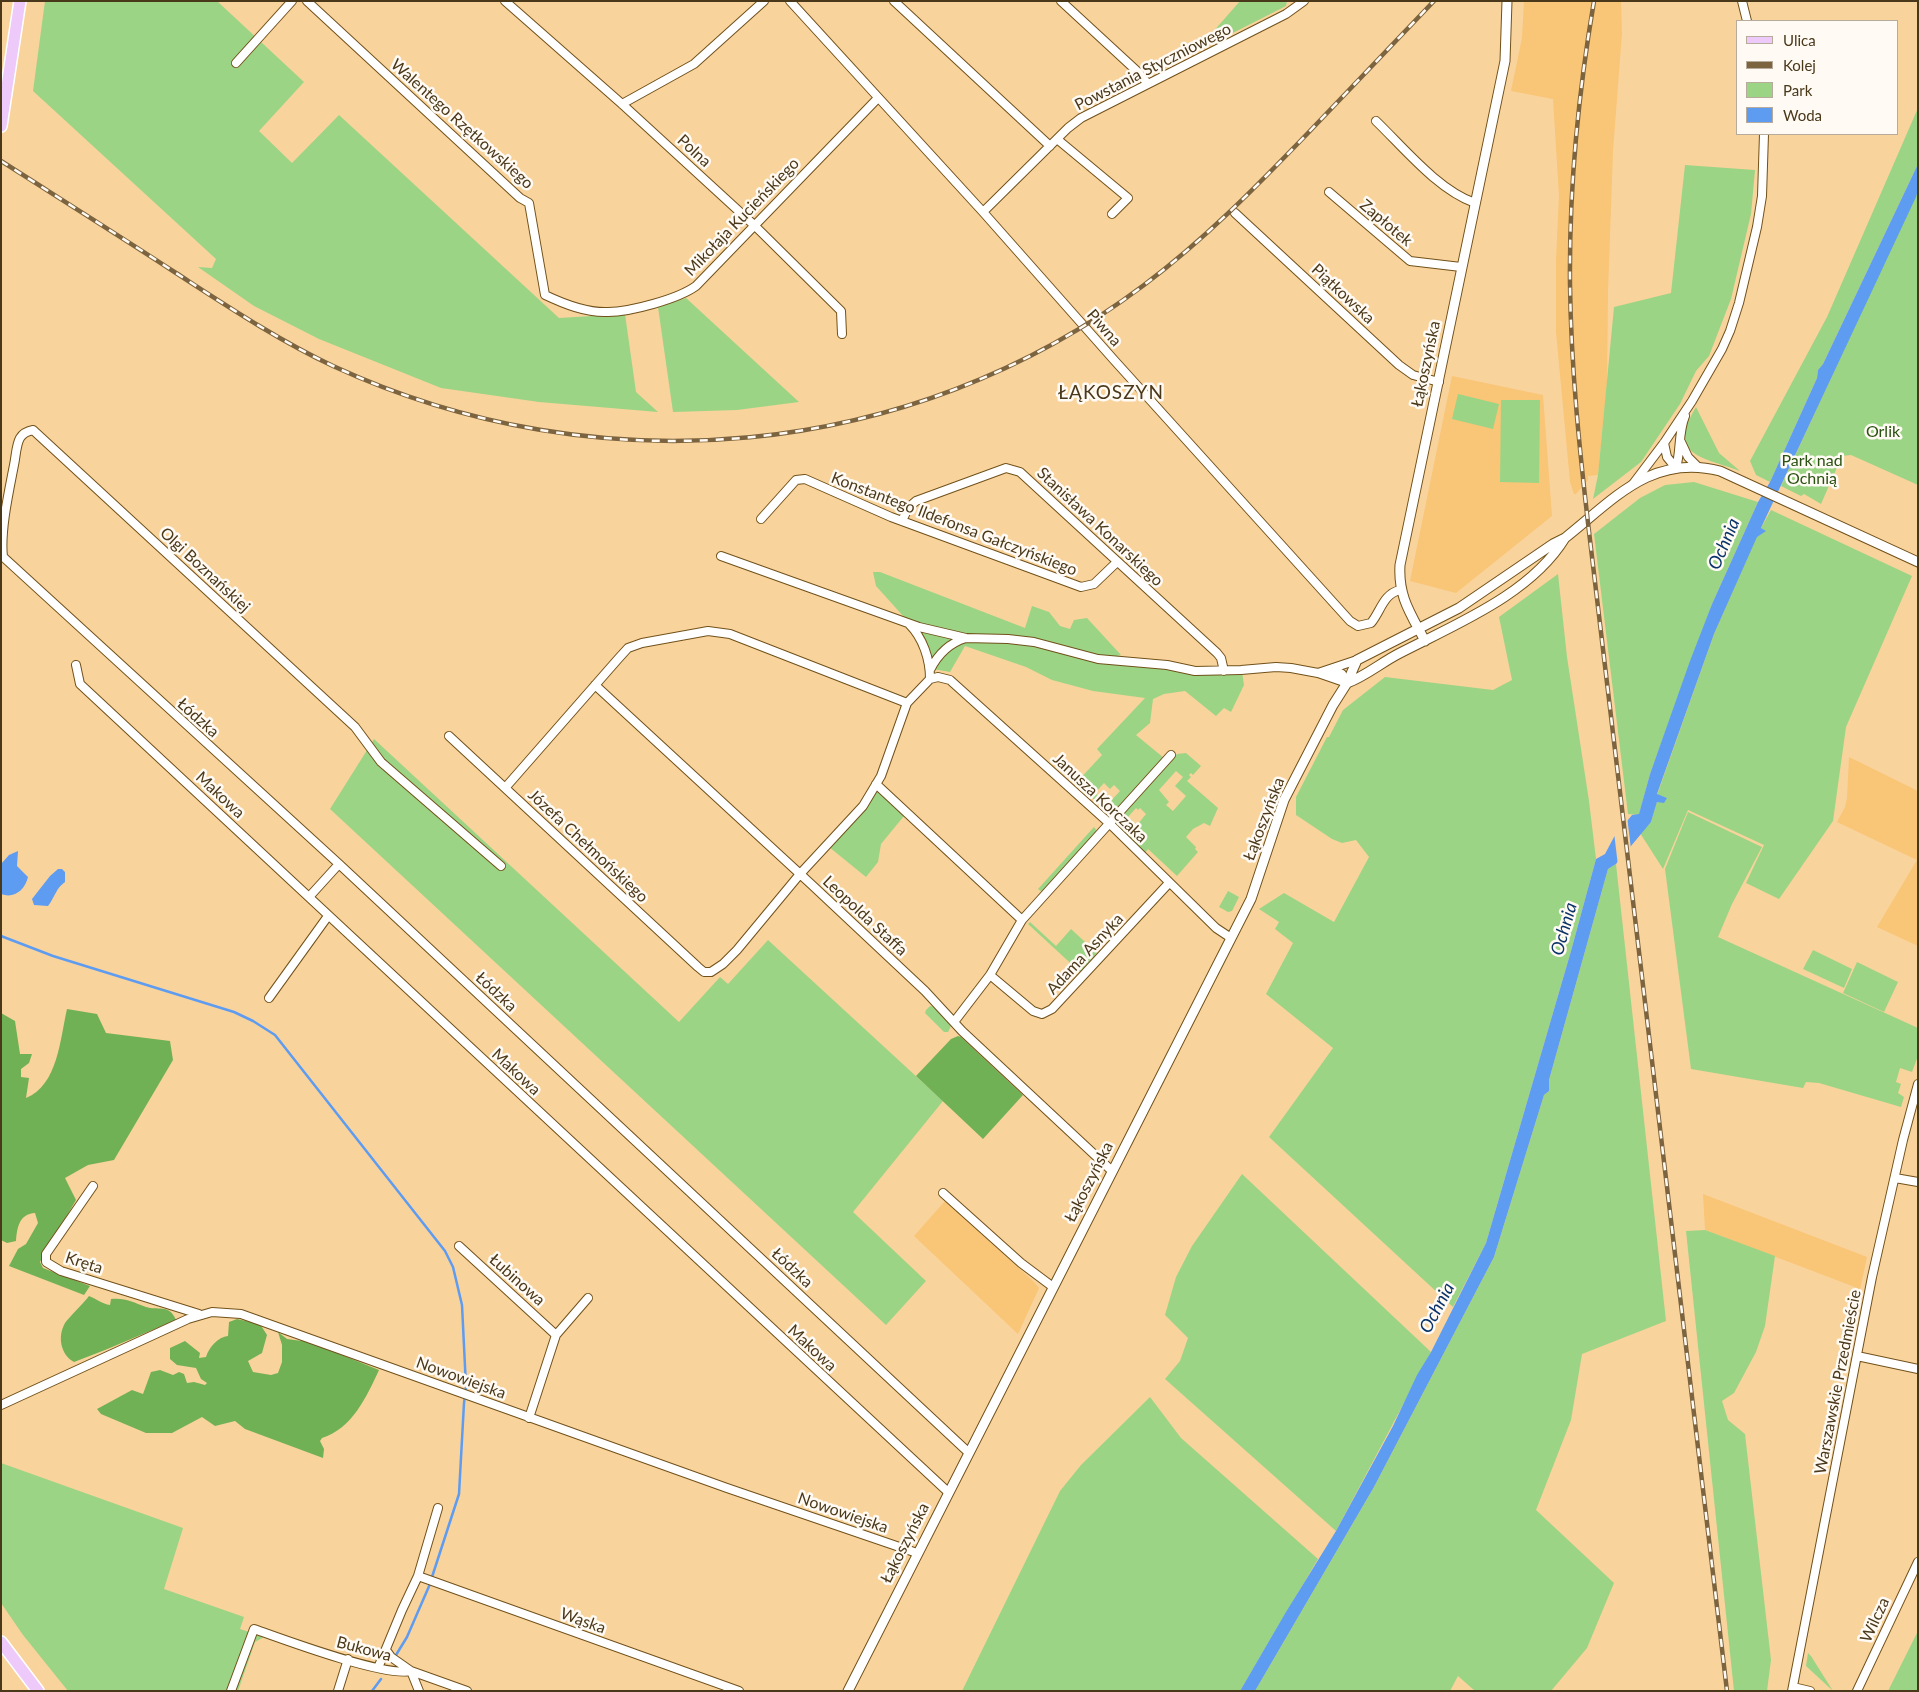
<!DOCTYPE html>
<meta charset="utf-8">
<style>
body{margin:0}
#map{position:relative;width:1919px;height:1692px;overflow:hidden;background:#f9d39c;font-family:Lato,sans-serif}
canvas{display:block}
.frame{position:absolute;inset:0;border:2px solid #4a381a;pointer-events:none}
.legend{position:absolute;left:1736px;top:20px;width:162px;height:115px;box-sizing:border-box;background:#fffaf3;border:1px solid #b7ac9c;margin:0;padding:6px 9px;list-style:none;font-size:15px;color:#4a381a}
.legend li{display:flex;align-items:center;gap:10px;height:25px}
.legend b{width:25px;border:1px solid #b7ac9c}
</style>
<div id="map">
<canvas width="1919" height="1692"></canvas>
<div class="frame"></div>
<ul class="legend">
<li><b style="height:6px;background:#eecafa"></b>Ulica</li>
<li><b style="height:6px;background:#7b643f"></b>Kolej</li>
<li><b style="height:14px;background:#9cd485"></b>Park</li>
<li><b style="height:14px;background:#5e9cf1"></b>Woda</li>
</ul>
</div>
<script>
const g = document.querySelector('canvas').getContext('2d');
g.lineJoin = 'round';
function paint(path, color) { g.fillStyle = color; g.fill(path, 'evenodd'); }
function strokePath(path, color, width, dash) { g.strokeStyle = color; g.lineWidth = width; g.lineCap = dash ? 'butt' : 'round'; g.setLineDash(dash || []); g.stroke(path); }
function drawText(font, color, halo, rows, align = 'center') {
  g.font = font + ' Lato,sans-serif'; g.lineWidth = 5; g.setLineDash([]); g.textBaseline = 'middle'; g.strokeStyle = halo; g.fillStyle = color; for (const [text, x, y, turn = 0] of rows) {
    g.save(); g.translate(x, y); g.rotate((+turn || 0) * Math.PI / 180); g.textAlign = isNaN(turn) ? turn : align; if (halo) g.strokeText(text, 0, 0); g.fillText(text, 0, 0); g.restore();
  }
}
const built = new Path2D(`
 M1524,1h97l1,32 -9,118 -5,141 -1,93 -9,90 -10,1v4l-12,14h-2l-4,-12 -14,-150v-71l3,-65 -6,-97 -42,-8 11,-53z
 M1452,376l91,19 9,121 -96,77 -46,-12z
 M1849,757l69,34v155l-41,-19 40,-67 -80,-38 8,-15 2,-9z
 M1703,1194l164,63 -7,32 -155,-59z
 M945,1201l89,81 5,6 -21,46 -104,-98z`);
const green = new Path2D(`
 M45,1h172l87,81 -45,49 33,32 47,-48 220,203 66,-4 11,78 22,20 -119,-10 -98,-14 -122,-49 -65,-33 -56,-39 14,1 4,-9 -183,-168z
 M1240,1h47l-1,5 -77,39 1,-8 2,-4z
 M1918,108v56l-95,200 -5,6 -1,8 -47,104 -14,-7 -6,-14 77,-144z
 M1685,165l70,5 -4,44 -20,85 -22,57 -13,15 -16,33 -39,58 -48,37 5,-24 16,-168 57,-14z
 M1918,190v295l-67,-30 -9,1 -21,48 -17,-10 -3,2 -20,-10z
 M686,298l113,104 -62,8 -64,2 -15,-105z
 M1458,394l41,10 -6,25 -41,-10z
 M1501,400h39l-1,83 -39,-1z
 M1696,407l23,46 21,18c-37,-14 -74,-15 -44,-64z
 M1694,482l64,20 -46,102 -62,170 -11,41 -11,-1 -34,-280 46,-36 25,-13z
 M1771,510l141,66 -66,151 -13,94 -54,78 -33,-16 18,-38 -76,-35 -25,59 -23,-36 11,-11 6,-20 10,-4 -10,-3 57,-161 43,-98 8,-5 -4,-3z
 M873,572h7l145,56 7,-22 17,6 11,14 10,3 4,-9 13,-2 34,37 -8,2 -146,-22 -53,-13 -10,-5 -28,-31z
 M1558,574l9,83 22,144 7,58 -25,92 -85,292 -33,64 -184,-170 64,-89 -67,-54 27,-51 -18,-14 4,-7 -20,-13 25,-16 50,29 35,-65 -13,-17 -14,3 -10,-4 -36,-24v-18l31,-60h2l14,-27 42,-33 108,13 19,-10 -13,-63z
 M916,628l113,15 67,17 146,12 2,13 -13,27 -7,-4 -8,8 -31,-25 -21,3 -11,5 -3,24 -14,12 28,23 -53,57 -35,-32 26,-28 -5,-6 48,-51 -52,-7 -41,-11 -26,-13 -61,-21 -15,26 -17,-3zM1104,783l6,6 4,-4 6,6 -13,14 -12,-12z
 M374,739l305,283 41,-45 8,7 40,-44 175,161 -90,111 73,69 -40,44 -556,-516z
 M1186,753l15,13 -8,9 -2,-2 -2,2 2,2 -4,4 31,27 -8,18 -6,-3 -11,6 -7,8 10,10 -1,2 3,3 -21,24 -29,-27 -3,4 -29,-29 5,-5 -2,-2 58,-63zM1176,771l7,6 -8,9 11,10 -13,15 -7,-6 3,-3 -10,-12zM1136,808l2,2 2,-2 6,6 -9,11 -9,-8z
 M877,790l27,26 -23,28 -3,18 -12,15 -37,-30 36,-40z
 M1688,812l74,35 -30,57 -14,33 200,91v28l-6,16 -12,-4 -4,14 5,2 -3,9 6,4 -3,10 -82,-24 -13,-1 -3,6 -112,-19 -26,-200z
 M1094,827l3,4 -55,61 -4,-3z
 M1616,864l50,457 -84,33 -11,66 -35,90 78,73 -27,65 -36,43h-76l-17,-15 -8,15h-195l119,-204 120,-230 50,-162 5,-4v-11l59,-211z
 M1228,891l11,6 -7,14 -4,1 -9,-5z
 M1030,922l26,24 15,-17 26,24 -17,19 -52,-48z
 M1813,950l39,19 -8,19 -41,-19z
 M1857,962l41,20 -14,30 -41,-19z
 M930,1006l6,1 15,19 -3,6h-4l-19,-19 1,-3z
 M1242,1174l189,178 -95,179 -171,-152 15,-18 8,-23 -23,-23 11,-38 16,-31z
 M1705,1230l70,26 -10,70 -9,26 -22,41 -12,8 6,19 17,14 26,226 -4,31h-33l-48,-460z
 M1150,1397l31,41 137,121 -78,132h-278l98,-200 21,-26z
 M1,1463l182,65 -19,61 80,28 -4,12 24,8 -9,5 -17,49h-170l-45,-56 -22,-32z
 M1918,1631v60h-30z
 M1808,1653l3,3 22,35 -27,-25z`);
const forest = new Path2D(`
 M67,1009l30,5 9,19 64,8 3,19 -59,100 -26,5 -23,13 11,22 -36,62 3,6 47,18 -6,9 -75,-29 9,-17 8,-5 12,-21 -3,-10c-16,1 -18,15 -19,28l-9,2 -6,-3v-227l14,8 5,33h12l-3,9 -8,6v8l8,1 -3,20c32,-13 34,-59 41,-89z
 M958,1036l3,1 62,58 -40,44 -67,-63 35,-37z
 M89,1296c8,3 13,8 21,9l1,-6c17,-1 20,3 35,8 11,4 23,-4 30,13l-71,30 -31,12c-13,-7 -17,-25 -9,-39 4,-6 18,-19 24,-27z
 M237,1319l23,5 7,11 -5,18 -14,8 5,11 18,3 7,-2 4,-11v-17l-4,-13 9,7 23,3 69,28c-12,26 -27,59 -57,68l-2,3 4,8 -1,9 -78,-29 -10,-8 -20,5 -13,-9 -30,16h-26l-45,-19 -4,-5 35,-19 11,4 8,-22 9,-2 13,5 6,-3 5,2 3,9 7,-1 11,3 2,-2 -6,-4 -5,-11 -19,-3 -7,-6v-11l15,-7 15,12 -1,5 7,-1c3,-10 12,-20 22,-21l1,-14z`);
const water = new Path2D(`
 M1918,164v26l-2,7 -155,331 5,3 -9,6 -43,97 -57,160 10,4 -3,5 -7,-1 -6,20 -35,42 -8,5 -59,211v11l-5,4 -50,162 -120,230 -119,204h-15l46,-79 50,-81 57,-105 24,-51 14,-23 55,-109 85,-292 25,-92 9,-5 9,-17 18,-22 7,-1 11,-40 40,-113 22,-57 46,-102 12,-20 47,-104 1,-8 5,-6z
 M18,851l-1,15 11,11c-3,13 -14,22 -27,17v-30l8,-9z
 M58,869h4l3,3v10c-9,6 -10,15 -17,24l-14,-1 -2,-6 18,-23z`);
const pier = new Path2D(`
 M1627,816l4,33 -13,17 -4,-34z`);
const stream = new Path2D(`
 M1,936l52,20 181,56 19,9 22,14 170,216 8,16 9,38 4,82 -2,16 -5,91 -27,83
 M396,1655l11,-18 23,-53
 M372,1691l9,-12`);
const minor = new Path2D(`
 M307,1l213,197 9,5 16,92c19,9 41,18 63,17 22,0 70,-13 88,-26l182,-188
 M505,1l117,103 132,121 87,86 1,23
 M790,1l193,211 131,148 236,261 8,5 13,-3c10,-12 12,-29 29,-33
 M894,1l156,145
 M1061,1l78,72 9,11
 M1742,1l5,20
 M236,63l56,-62
 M622,104l72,-40 70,-63
 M1376,121c28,27 62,69 99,82
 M1057,139l71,59 -16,16
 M1329,192l81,69 51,6
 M983,212l85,-84 13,-10 205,-104 18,-13
 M1235,213l164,152 14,10 26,7
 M1681,442l7,15 10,10
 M1664,443l3,14 9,11
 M1676,468c5,-17 2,-35 9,-52
 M1633,484l31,-41 28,-42 30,-52 8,-18 9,-28 18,-76 5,-31 2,-62
 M761,519l35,-39 9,-1 86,38 190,70 13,-3 23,-22
 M902,521l6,-13 8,-7 90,-33 14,4 197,181 4,5 3,13
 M1,555l338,309 629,588
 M721,556l198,71 47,11 42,1 26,3 64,17 69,6 28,6 46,-1 35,-3 15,1 27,5 29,10
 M3,557c-3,-26 6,-66 11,-92 2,-9 2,-20 6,-27 3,-5 8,-7 13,-8l322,297 26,35 120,104
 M909,624c14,14 21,35 21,55
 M76,665l4,19 868,808
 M1331,669l11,5 5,9
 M930,670c8,-16 19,-27 36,-32
 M1318,673l39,-13
 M595,685l217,200 113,106 37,40 150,140
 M449,736l249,231 6,5h7l12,-8 14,-14 63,-76 63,-68 18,-30 26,-73 23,-24 8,-2 12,3 159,143 107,105 15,10
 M876,784l146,136
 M505,788l113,-129 10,-11 14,-5 66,-12 22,3 177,69
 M309,897l30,-33
 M990,975l43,36 9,3 10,-5 117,-126
 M269,998l59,-82
 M954,1022l36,-47 32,-55 149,-165
 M1895,1178l23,4
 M93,1186l-47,68v8l15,9 138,43
 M943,1193l78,70 32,24
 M459,1246l97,89
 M1857,1356l61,13
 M1,1405l187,-86 24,-7 29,2 486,174 190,65
 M529,1418l27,-83 32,-37
 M418,1576l321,115
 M386,1650l5,7 20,14 8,20
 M378,1668l24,-58 16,-34 20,-68
 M1793,1687l17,4
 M231,1691l23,-62c31,11 130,48 157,42l56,20
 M338,1691l10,-32
 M1792,1691l80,-414 31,-137 15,-56
 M1857,1691l61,-129`);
const tertiary = new Path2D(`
 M1425,641c-14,-27 -27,-44 -25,-76l105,-504 2,-60
 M1347,683c19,-7 35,-21 53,-30 56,-29 131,-59 165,-115
 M848,1691l403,-792 33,-99 49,-95 14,-22 10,-23 102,-52 94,-64 12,-6c48,-38 87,-85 155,-67l198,91`);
const primary = new Path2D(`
 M1,126l19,-125
 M1,1642l37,49`);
const rail = new Path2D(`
 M1594,1c-16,94 -25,188 -24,283 1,86 10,171 20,256l137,1151
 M1,161c58,37 117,74 175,112 51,33 102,67 157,93 264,122 577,95 811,-81 60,-45 112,-98 164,-152 42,-44 84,-88 126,-132`);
const streetNames = [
 ["Powstania Styczniowego",1153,67,-27],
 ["Walentego Rzętkowskiego",462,124,42],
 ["Polna",694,151,43],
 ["Mikołaja Kucieńskiego",742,217,-46],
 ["Zapłotek",1386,223,40],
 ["Piątkowska",1343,294,43],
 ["Piwna",1104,328,49],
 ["Łąkoszyńska",1426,364,-78],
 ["Konstantego Ildefonsa Gałczyńskiego",954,524,21],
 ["Stanisława Konarskiego",1100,527,43],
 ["Olgi Boznańskiej",205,570,43],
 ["Łódzka",198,718,42],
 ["Makowa",220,795,43],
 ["Janusza Korczaka",1100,798,43],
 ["Łąkoszyńska",1264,819,-69],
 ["Józefa Chełmońskiego",588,846,43],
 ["Leopolda Staffa",865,916,43],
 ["Adama Asnyka",1085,954,-47],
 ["Łódzka",496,992,43],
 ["Makowa",516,1072,43],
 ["Łąkoszyńska",1089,1182,-63],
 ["Kręta",84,1263,18],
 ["Łódzka",792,1268,43],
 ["Łubinowa",517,1280,42],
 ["Makowa",812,1348,43],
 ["Nowowiejska",461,1378,20],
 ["Warszawskie Przedmieście",1838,1382,-79],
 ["Nowowiejska",843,1513,19],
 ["Łąkoszyńska",905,1543,-63],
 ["Wilcza",1875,1620,-65],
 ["Wąska",583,1621,20],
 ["Bukowa",364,1649,15]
];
const parkNames = [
 ["Orlik",1883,432],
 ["Park nad",1812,461],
 ["Ochnią",1812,479]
];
const waterNames = [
 ["Ochnia",1724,544,-67],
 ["Ochnia",1564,929,-74],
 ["Ochnia",1437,1308,-62]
];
const quarterNames = [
 ["ŁĄKOSZYN",1111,393]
];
paint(built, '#f9c577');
paint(green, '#9cd485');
paint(forest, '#71b155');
paint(water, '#5e9cf1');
paint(pier, '#f9d39c');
strokePath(stream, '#5e9cf1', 2.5);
strokePath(minor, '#71511a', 10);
strokePath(tertiary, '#71511a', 11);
strokePath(primary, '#fff', 14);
strokePath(minor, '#fff', 8);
strokePath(tertiary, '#fff', 9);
strokePath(primary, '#eecafa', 11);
strokePath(rail, '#7b643f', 4.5);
strokePath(rail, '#fffaf3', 2.5, [8]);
drawText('16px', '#4a381a', '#fffaf3', streetNames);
drawText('16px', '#285112', '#fffaf3', parkNames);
drawText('italic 18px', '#0a3469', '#fffaf3', waterNames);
g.letterSpacing = '1px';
drawText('19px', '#4a381a', '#fffaf3', quarterNames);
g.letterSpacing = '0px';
</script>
